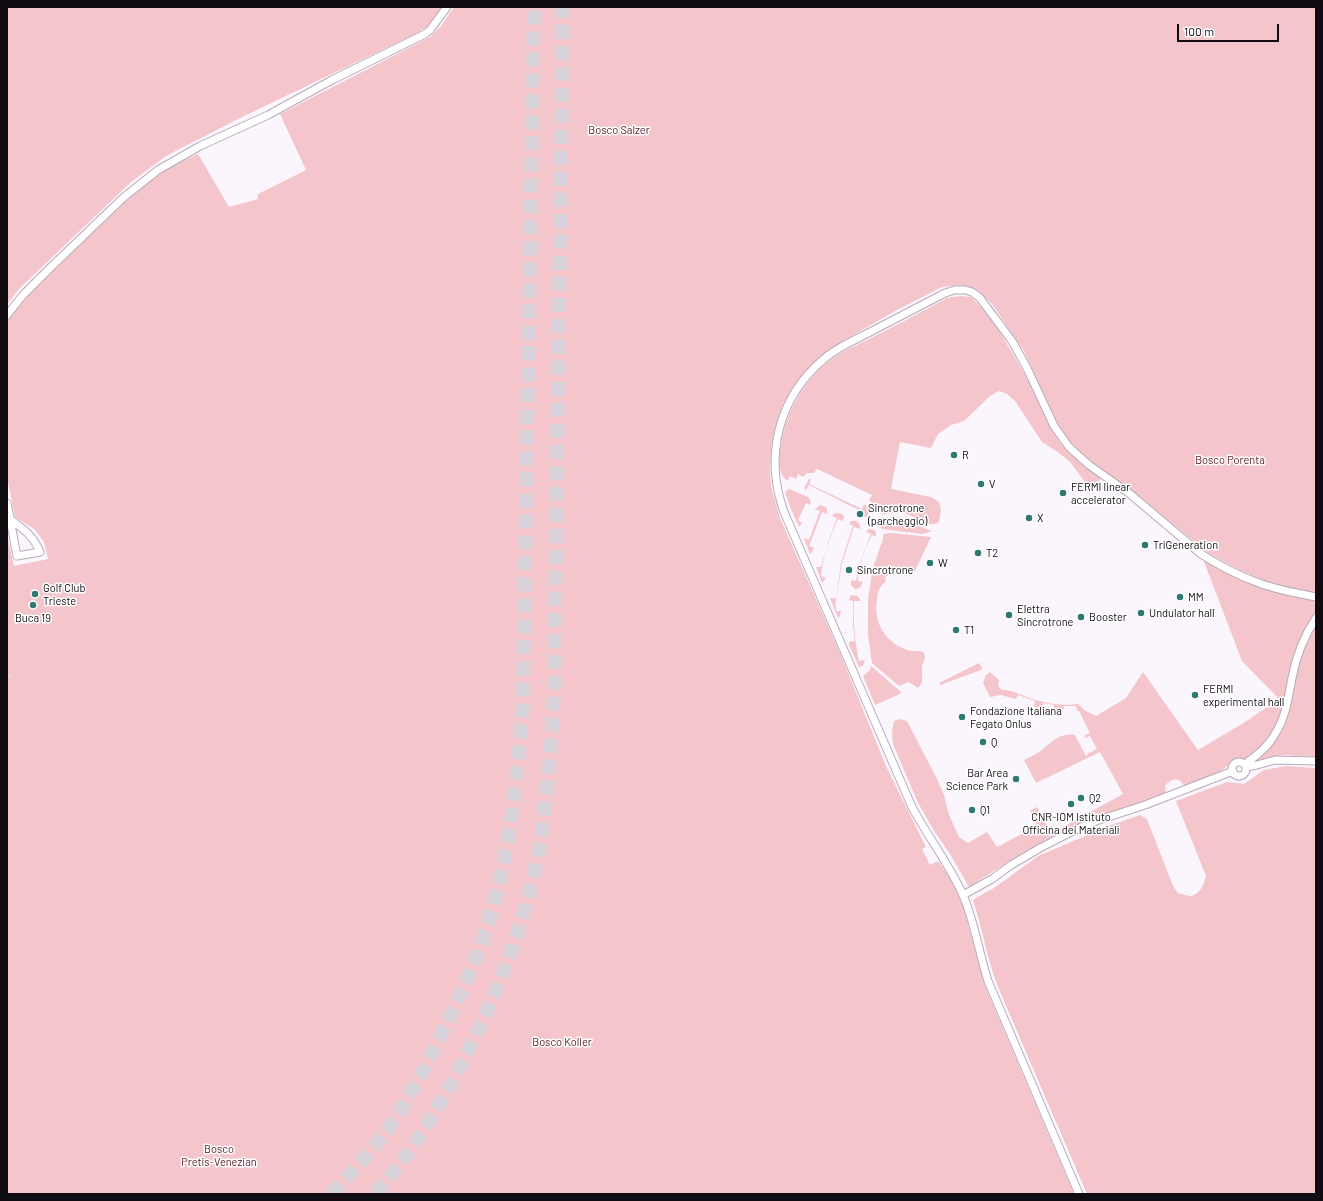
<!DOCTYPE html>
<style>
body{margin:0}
#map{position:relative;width:1323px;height:1201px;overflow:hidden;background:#fbf5fd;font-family:Barlow,sans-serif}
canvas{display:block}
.frame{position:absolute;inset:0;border:8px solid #110c12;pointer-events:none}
.scale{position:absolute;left:1177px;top:24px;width:102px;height:18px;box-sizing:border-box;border:2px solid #110c12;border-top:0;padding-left:5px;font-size:12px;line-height:14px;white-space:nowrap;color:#110c12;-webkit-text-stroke:3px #fff;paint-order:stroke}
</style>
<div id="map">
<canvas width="1323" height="1201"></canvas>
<div class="frame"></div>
<div class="scale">100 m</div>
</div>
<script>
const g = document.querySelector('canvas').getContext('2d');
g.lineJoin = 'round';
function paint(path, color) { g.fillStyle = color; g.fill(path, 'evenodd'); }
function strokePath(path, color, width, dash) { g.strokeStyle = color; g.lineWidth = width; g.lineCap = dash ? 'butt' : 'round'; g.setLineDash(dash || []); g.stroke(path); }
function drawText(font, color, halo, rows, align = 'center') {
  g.font = font + ' Barlow,sans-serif'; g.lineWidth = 3; g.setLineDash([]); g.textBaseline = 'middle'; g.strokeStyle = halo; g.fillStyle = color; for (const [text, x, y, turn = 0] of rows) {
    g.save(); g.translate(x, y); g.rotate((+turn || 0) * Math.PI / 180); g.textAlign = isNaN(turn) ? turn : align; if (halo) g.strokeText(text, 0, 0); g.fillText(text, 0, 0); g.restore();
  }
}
const green = new Path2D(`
 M7,7h435l-12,18 -15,9 -175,84 -74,38 -36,27 -111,106 -12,15z
 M454,7h862v586l-40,-7 -34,-15 -31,-16 -82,-66 -51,-37 -18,-23 -36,-78 -32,-47 -15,-14 -16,-5 -19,2 -47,24 -54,31 -19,14 -16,15 -12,15 -12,20 -7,22 -4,20 -1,21 1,17 9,32 60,135 46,113 40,81 -4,2 8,16 8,-4 12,17 13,28 22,80 89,208h-1067v-517l4,-2 -4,1v-142l7,32 34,-7 -4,-17 -10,-13 -19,-12 -8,-40v-157l17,-21 104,-100 18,-16 23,-16 29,-13 31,53 29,-8v-5l48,-24 -26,-56 150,-77 11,-11z
 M960,296l11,1 13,13 13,17 31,53 32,63 25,23 16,12 -10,12 -21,-28 -11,-9 -17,-11 -27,-41 -8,-7 -8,-3 -9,5 -26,25 -13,4 -13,9 -7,14 -31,-6 -9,47 40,8 8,5 2,8 -2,12c-14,8 -24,-7 -37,-10 -7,-2 -18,5 -24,1 -4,-3 -6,-10 -9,-13l3,-5 -55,-26 -3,4h-7l-4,4 -5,-3 -2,5 -6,-3 -2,5c-12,-8 -9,-24 -7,-36 5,-34 24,-67 52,-87 12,-8 26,-14 38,-20 25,-13 51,-26 76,-40z
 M809,479h2l-2,5 53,25 2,-5c5,4 6,10 2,13h-4l1,-4 -5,-2 1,-1 -50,-25 -3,5 -2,-2z
 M789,489l19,8 3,5 -1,3 -4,-2 -8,17 4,3 -3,4 -8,-18 -6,-17z
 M820,505l6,2 1,3v4l-5,-2 -13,34 5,2 -2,4 -2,2 -6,-15v-1l5,2 11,-29 -5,-2z
 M835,513l7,1 2,3 -1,4 -5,-2c-8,18 -15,37 -17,57l5,2 -4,5 -6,-16h5l8,-27 8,-22 -5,-2z
 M895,517c14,1 24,11 37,14l-10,3 -40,-5 -4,-4c3,-7 11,-7 17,-8z
 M851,521h6c2,3 4,5 3,8l-6,-2 -12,36 -7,43h1v5h5l-1,5 -2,2 -8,-20h6l5,-35 12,-37 -4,-2z
 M869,529l5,1 2,2v5l-4,-2c-8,14 -13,30 -14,46l5,1 -3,6 -5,1 -4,-4v-5l5,1c3,-16 8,-32 15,-47l-5,-2z
 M891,533l40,4 -17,36 -10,-2 -7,2 -1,-2 -11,6 1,4c-2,2 -5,4 -6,7 -2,3 -3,8 -3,12 -4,21 8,42 28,49 6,3 13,1 19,3l1,6 -3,8v17l-4,5 -9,-6 -10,4 -27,-23 -4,-28v-36l3,-20 3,-14 9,-26v-5z
 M1203,559l30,17 32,12 51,11v14l-5,9 -26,82 -10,28 -21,22 -7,5h-13c-13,16 -30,20 -50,27 -4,-9 -14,-8 -19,0l1,8 -46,15 -57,23h-2l-2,-3 64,-35 -23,-42 -64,31 -12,-23c5,-3 11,-5 15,-8 12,-8 19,-20 36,-17l11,21 2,-1 -1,-1 10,-5 -7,-13 -5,2v-3l5,-2 -11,-22h-2l-1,-5h-12l-1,5 -9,-1v-5l-11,-2 -1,6 -8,-2 1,-6 -17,-6 -2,4 -15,-4 -11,2 -7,-14 3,-8 4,-3 9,8 -1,6 4,4c13,0 22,7 34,10 13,4 28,6 42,4l6,6 12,6 30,-18 17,-26 55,78 44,-26 37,-25 -37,-38z
 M851,595l6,1 3,3v2h-6c-1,20 1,41 5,60l6,-1 -2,6 -4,1 -10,-22v-3l6,-1 -2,-15v-25l-4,-1z
 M1316,623v134l-30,-2 -15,2 -13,5 -5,-1 18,-16 24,-71 6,-21z
 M979,663l3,5 -1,2 -41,15 -1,-2z
 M871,666l30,26 -1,2 -25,11 -12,-29 7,-6z
 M899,719l8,2 30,58 7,16 5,20 10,22 9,6 19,-11 10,15 40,-21 -7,-15 7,-4 16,29 -39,22 -45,29 -19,-33 -16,-23 -17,-30 -24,-57 -1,-12 2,-11z
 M1286,766l30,2v426h-229l-89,-207c-11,-28 -15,-57 -25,-86l1,-2 20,-11 44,-32 73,-31 29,-10 7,4 26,67 5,7c4,1 10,3 13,3 10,-2 13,-13 15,-20l-30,-75 51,-19 17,2 20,-14z`);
const highwayTunnel = new Path2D(`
 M331,1194c26,-26 52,-55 71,-86 18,-29 33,-61 48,-92 19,-39 36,-79 46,-121 17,-66 23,-134 27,-201l11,-687
 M375,1194c38,-42 66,-89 91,-139 34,-67 61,-137 74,-211 8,-49 11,-99 14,-148l9,-689`);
const street = new Path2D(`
 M7,315l16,-20 27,-27 74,-71 34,-27 42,-24 68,-31 64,-35 93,-46 5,-4 17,-23
 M7,503l3,15v1l7,37 23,-4c-7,-17 -16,-22 -30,-33
 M1232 769a7 7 0 1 1 14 0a7 7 0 1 1-14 0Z
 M1245,764c11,-8 23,-17 30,-30 11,-17 13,-36 17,-56 4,-21 12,-42 24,-60
 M1246,767l11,-2 18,-5 41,1
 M963,895l29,-16 19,-14 29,-17 37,-19 19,-8 49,-16 88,-34
 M1079,1194l-91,-213c-9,-28 -13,-58 -25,-86 -14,-31 -35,-58 -51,-88l-128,-295c-20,-56 -6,-115 41,-154 13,-11 30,-18 45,-26 25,-13 50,-26 75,-39l10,-3h10l7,2 8,6 32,43 15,27 27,58 15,21 20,18 41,29 71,60c19,12 38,22 58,29 18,7 38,10 57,14`);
const markers = [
 [954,455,4,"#307872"],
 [981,484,4,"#307872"],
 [1063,493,4,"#307872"],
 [860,514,4,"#307872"],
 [1029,518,4,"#307872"],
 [1145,545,4,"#307872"],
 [978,553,4,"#307872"],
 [930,563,4,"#307872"],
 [849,570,4,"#307872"],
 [35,594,4,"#307872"],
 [1180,597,4,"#307872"],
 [33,605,4,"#307872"],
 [1141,613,4,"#307872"],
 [1009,615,4,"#307872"],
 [1081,617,4,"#307872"],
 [956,630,4,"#307872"],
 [1195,695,4,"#307872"],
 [962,717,4,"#307872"],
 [983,742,4,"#307872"],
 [1016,779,4,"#307872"],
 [1081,798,4,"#307872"],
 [1071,804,4,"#307872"],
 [972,810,4,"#307872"]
];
const parkNames = [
 ["Bosco Salzer",619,130],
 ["Bosco Porenta",1230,460],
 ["Bosco Koller",562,1042],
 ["Bosco",219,1149],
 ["Pretis-Venezian",219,1162]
];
const poiNames = [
 ["R",962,455],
 ["V",989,484],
 ["FERMI linear",1071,487],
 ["accelerator",1071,500],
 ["Sincrotrone",868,508],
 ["(parcheggio)",868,521],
 ["X",1037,518],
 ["TriGeneration",1153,545],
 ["T2",986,553],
 ["W",938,563],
 ["Sincrotrone",857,570],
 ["Golf Club",43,588],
 ["Trieste",43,601],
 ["MM",1188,597],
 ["Elettra",1017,609],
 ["Sincrotrone",1017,622],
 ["Undulator hall",1149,613],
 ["Booster",1089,617],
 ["Buca 19",33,618,"center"],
 ["T1",964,630],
 ["FERMI",1203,689],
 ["experimental hall",1203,702],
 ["Fondazione Italiana",970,711],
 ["Fegato Onlus",970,724],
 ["Q",991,742],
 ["Bar Area",1008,773,"right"],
 ["Science Park",1008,786,"right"],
 ["Q2",1089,798],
 ["Q1",980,810],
 ["CNR-IOM Istituto",1071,817,"center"],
 ["Officina dei Materiali",1071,830,"center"]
];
paint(green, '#f4c6cb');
strokePath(highwayTunnel, '#d8d2da', 14, [14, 7]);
strokePath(street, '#b7aabb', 9);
strokePath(street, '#fff', 7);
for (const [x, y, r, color] of markers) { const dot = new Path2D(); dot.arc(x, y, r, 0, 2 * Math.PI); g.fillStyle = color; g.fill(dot); strokePath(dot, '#fff', 1.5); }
drawText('11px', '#561725', '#fff', parkNames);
drawText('11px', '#110c12', '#fff', poiNames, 'left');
</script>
